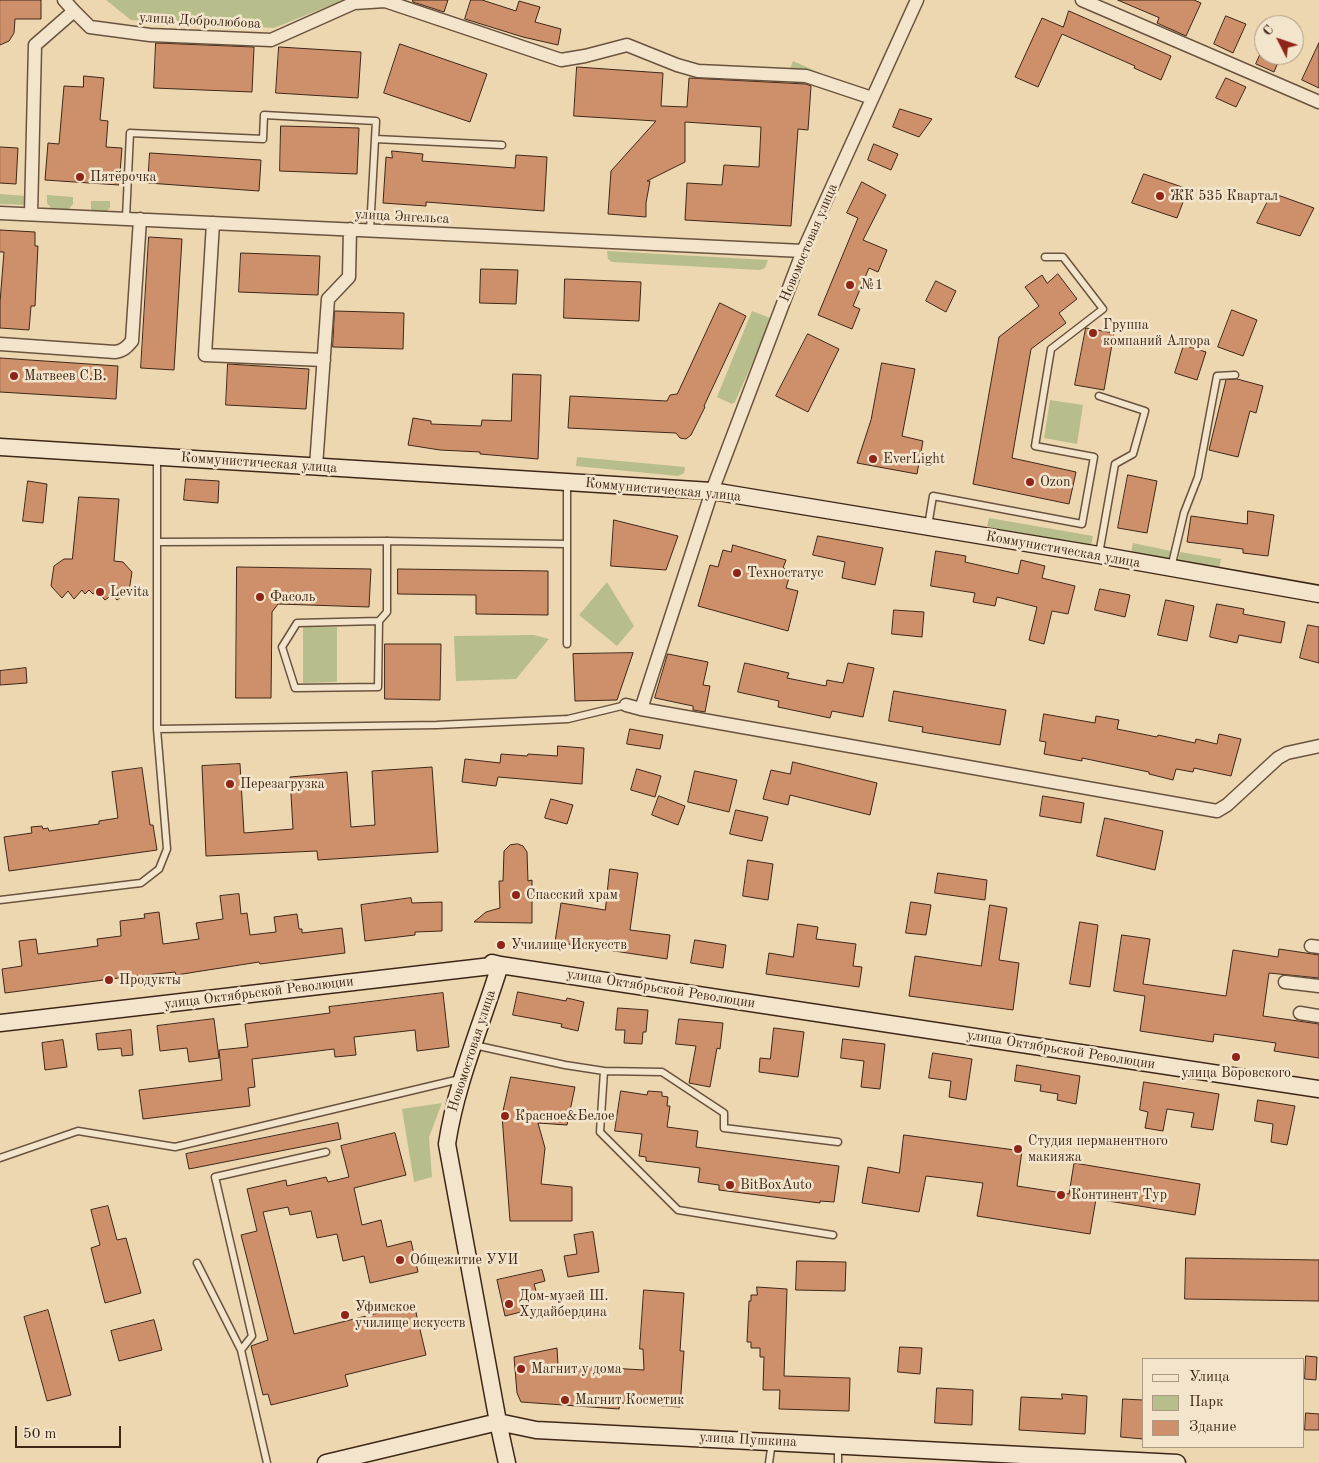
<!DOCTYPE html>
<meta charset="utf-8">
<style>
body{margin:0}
#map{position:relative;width:1319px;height:1463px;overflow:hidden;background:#ecd7b0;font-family:"Old Standard TT",serif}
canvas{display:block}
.legend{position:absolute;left:1142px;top:1358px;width:162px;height:90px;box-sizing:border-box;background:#f3e5cc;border:1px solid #ab9984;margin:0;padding:6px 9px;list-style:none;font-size:15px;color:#3f2718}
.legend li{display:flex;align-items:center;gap:10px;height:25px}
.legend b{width:25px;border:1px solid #ab9984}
.north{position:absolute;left:1254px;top:15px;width:50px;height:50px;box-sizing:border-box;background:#f3e5cc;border:1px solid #ab9984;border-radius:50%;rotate:311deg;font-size:14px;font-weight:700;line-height:20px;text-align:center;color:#3f2718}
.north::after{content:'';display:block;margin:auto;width:18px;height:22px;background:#8f2418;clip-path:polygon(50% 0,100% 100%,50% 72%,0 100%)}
.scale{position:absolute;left:15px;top:1426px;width:106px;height:22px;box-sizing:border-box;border:2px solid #3f2718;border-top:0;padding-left:6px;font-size:15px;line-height:18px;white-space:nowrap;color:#3f2718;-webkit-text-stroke:4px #f3e5cc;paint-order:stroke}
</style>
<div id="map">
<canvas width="1319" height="1463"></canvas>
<ul class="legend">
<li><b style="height:6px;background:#f3e5cc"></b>Улица</li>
<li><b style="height:14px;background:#b8be8b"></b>Парк</li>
<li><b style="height:14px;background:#ce906b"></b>Здание</li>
</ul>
<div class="north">С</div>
<div class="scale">50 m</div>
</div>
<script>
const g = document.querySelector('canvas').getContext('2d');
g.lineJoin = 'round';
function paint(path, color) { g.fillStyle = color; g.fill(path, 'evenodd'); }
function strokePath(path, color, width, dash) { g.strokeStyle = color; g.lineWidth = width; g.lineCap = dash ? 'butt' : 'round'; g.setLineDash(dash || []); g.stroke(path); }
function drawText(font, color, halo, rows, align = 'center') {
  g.font = font + ' "Old Standard TT",serif'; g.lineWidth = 5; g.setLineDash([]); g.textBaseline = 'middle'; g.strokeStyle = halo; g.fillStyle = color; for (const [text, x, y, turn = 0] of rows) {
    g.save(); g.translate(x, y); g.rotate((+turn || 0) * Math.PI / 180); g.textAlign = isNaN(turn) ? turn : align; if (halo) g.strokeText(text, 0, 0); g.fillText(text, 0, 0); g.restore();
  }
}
const green = new Path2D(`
 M106,0h235v1l-67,27 -143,-8z
 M793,61l50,22 -54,-12z
 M0,194l26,2 -1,9 -25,-1z
 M47,195l26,2v7l-5,6 -17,-2 -4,-5z
 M91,201h19v7l-4,4h-10l-5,-2z
 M607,251l161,9 -3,8 -5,2 -148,-8 -4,-3z
 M752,311l18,7 1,3 -36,81 -3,2 -15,-7z
 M1050,400l33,5 -6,39 -33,-6z
 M577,457l108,10 -1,6 -6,3 -102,-10z
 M989,518l104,18 -2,9 -104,-18z
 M1133,543l38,8 -2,9 -38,-8z
 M1180,552l41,7 -2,10 -41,-8z
 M607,582l27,44 -17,20 -38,-31z
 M303,627h34v55l-34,1z
 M534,635l15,4 -33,40 -60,2 -2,-45z
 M442,1103l-13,34 3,40 -18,5 -12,-73z`);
const building = new Path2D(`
 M0,0h41v19h-26l-1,14 -5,8 -9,4z
 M413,0h35l-4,12 -31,-10z
 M471,0h11l34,11 3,-10 21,6 -5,15 26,7 -3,16 -35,-8 -58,-18z
 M1118,0h76l7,3 -15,33 -29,-13 2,-5z
 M1069,11l102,45 -10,24 -27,-12 1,-2 -73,-32 -24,53 -23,-10 27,-59 21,9z
 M1226,16l20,8 -13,29 -19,-9z
 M156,43l98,4 -2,45 -98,-4z
 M1319,43v45l-17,-8z
 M400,44l87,30 -17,48 -86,-29z
 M279,47l82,5 -3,46 -82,-5z
 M1260,55h21l-7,17 -18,-8z
 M577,67l86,6 -2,33 26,1 2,-29 117,6 5,2 -3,44 -10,-1 -7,97 -106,-6 2,-37 35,2 2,-20 35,2 2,-40 -76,-5v40l-38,19h3l-4,22v14l-38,-3 3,-43 45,-50 -82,-5z
 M84,76l20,2 -4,42 8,1 -2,26 16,1 -3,37 -74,-5 3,-37 11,1 5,-58 19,1z
 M1226,78l20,9 -10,20 -20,-9z
 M900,109l32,10 -13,18 -26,-10z
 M281,126l78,2 -2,46 -77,-3z
 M874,144l24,10 -7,16 -23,-10z
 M0,147l18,1 -2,36 -16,-1z
 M392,151l31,3 -1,7 93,7 1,-13 31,2 -3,54 -118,-9v4l-43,-3 3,-46 6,1z
 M150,153l111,7 -2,31 -111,-8z
 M1144,174l44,15 -11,29 -45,-15z
 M862,182l24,13 -23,45 24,10 -9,22 -9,-4 -16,38 7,3 -8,20 -34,-14 40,-97 -11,-5z
 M1272,193l42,15 -14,28 -43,-13z
 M0,230l35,2v14h3l-3,60h-4l-2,24 -29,-2v-26l4,-50h-4z
 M149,237l33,2 -8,131 -33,-2z
 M241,253l79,3 -2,39 -79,-3z
 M481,269l37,1 -2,34 -36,-1z
 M1058,274l19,25 -18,14 7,10 -35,26 -19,109 64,14 -7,32 -96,-20 26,-147 40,-31 -14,-19 17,-12 5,8z
 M565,279l76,3 -2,39 -75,-3z
 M936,281l20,10 -10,21 -20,-11z
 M720,303l26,13 -42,90 1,1 -14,28 -5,4 -6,-1 -4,-5 -108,-5 2,-32 97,5 3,-6 7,-1z
 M1232,310l25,10 -14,36 -25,-9z
 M335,311l69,2 -1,36 -70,-2z
 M1086,328l28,5 -10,57 -29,-5z
 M808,334l31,15 -31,63 -32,-16z
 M1184,345l22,7 -9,28 -22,-7z
 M0,358l118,8 -2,33 -116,-7z
 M882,363l33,6 -13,67 21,5 -6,33 -60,-11 14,-43z
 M228,364l81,5 -3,40 -80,-4z
 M513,374l28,1 -3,84 -58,-5v-2l-40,-2 -32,-5 5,-27 18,3v3l50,2 1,-6 29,1z
 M1237,379l26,7 -7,27 -6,-2 -12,46 -29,-7 17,-70z
 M1128,475l29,6 -10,52 -29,-5z
 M186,479l33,2 -1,22 -34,-3z
 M28,481l19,3 -4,39 -20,-2z
 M79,497l40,2 -5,62 9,1 9,10 -3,19 -12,9 -5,-5 -7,5 -8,-9 -4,3 -4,-4 -4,4 -3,-4 -8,9 -6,-8 -6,7 -11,-12 3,-20 10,-7h8z
 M1248,511l26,4 -6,41 -25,-3v-4l-56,-7 4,-26 56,8z
 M614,520l64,16 -12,34 -55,-4z
 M818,536l65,12 -8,37 -33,-7 3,-16 -32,-7z
 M733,545l53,15 -3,8 8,3 -5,17 12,3 -10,40 -90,-25 12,-41 8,2 5,-17 8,2z
 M936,551l30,5 -1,6 53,12 3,-14 24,6 -3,12 33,8 -7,28 -16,-3 -8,33 -15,-4 8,-33 -40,-10 -2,9 -22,-4 2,-9 -44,-7z
 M237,567l134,2 -2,38 -91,-3 -6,8 -1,86h-35z
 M398,569l150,2v44l-72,-1v-19l-78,-1z
 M1100,589l30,6 -5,22 -30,-7z
 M1166,600l28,6 -7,35 -29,-6z
 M1217,604l27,5 -1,5 42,8 -4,21 -42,-8 -2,8 -27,-6z
 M894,610l30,2 -2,25 -30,-3z
 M1308,625l11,2v36l-19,-5z
 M385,644h56l-1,56 -55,-1z
 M633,653l-16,47 -42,1 -2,-47z
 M668,654l40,8 -5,23 7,1 -5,26 -12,-2v-4l-38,-8z
 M745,663l44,10 -2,5 39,8 1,-6 16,3 5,-20 26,5 -11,49 -31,-6 -2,7 -52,-11 1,-6 -41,-9z
 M26,668l1,15 -27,2v-14z
 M894,691l112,19 -6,35 -78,-13 1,-5 -34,-6z
 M1044,714l51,9 1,-7 23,4 -2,9 40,8 1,-2 37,8 1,-4 21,5 2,-10 22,5 -10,37 -37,-8 -1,4 -17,-3 -3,11 -24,-6v-2l-67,-14v3l-38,-7 2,-12 -6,-1z
 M630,729l33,6 -3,14 -33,-5z
 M558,746l26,2 -2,36 -84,-7 -2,9 -34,-4 3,-23 35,4 1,-9 26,2 1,-2 29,2z
 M793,762l84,21 -7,32 -80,-20 -2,10 -25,-6 8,-29 19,4z
 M240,764l4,69 49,-4 -3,-52 57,-5 4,55 24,-2 -3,-54 60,-4 6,85 -120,8 -1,-9 -111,5 -4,-90z
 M142,768l8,57h3l4,25 -148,21 -5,-34 28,-4 -1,-6 11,-1 1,3 5,-1 1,3 50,-7v-3l19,-3 -6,-46z
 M637,769l24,7 -6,21 -24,-7z
 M695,771l42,9 -8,32 -41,-10z
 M659,796l26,10 -7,19 -26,-10z
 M1043,796l41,7 -3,20 -41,-7z
 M551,799l22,6 -6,19 -22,-6z
 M736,810l32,7 -6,24 -32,-7z
 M1105,818l58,13 -8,39 -58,-14z
 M518,844l5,2 4,6 1,29 4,-1v43l-58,-1 12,-10 14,-4 -1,-27h4l1,-30 6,-6z
 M748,860l25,4 -5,36 -25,-4z
 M610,869l28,4 -8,57 40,5 -3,24 -112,-17 6,-39 44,7z
 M938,873l49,7 -2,20 -50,-7z
 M239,894l2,20 6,-1 3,22 26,-3 -2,-15 23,-3 2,15h3v4l40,-5 3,25 -85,11 -1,-2 -83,13 -1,-3 -49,5 -121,16 -3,-24 20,-3 -3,-25 17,-2 2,15 60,-8 -1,-7 24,-3 -1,-15 25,-3 -1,-4 15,-2 4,32 36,-5 -3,-16 27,-4 -3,-23z
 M411,898l1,5 30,-1v29l-27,1v3l-50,6 -4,-36z
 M911,902l20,3 -5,30 -20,-2z
 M990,905l17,3 -8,52 20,3 -6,47 -104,-14 6,-40 66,10z
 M1080,922l18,3 -8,62 -20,-3z
 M798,924l20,3 -2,12 40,5 -3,22 9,1 -3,20 -93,-13 3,-21 24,4z
 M1122,935l28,4 -7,45 83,12 7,-46 45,7 1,-8 40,6v23l-50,-5 -6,43 56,8v34l-45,-7 2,-8 -62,-9 -1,8 -73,-11 5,-35 -31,-5z
 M695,940l31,5 -3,23 -32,-5z
 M518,992l48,9 1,-3 17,4 -6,29 -17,-4 1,-3 -49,-9z
 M443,993l6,54 -32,4 -2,-21 -61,7 2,18 -21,2 -1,-8 -82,10 3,28 -7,1 2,18 -107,13 -4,-29 83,-10 -3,-30 29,-3 -3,-23 85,-11 -1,-6z
 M618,1008l30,2 -2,22h-3l-1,12 -18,-1 1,-13h-9z
 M214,1019l5,39 -30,4 -2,-14 -27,3 -3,-25z
 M679,1019l44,4 -3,26 -3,-1 -7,39 -21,-4 7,-37 -20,-2z
 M774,1028l30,4 -6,45 -39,-5 1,-14 10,1z
 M131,1030l2,25 -11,1 -1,-8 -23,2 -2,-16z
 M843,1039l42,5 -5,45 -19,-2 3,-26 -23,-3z
 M63,1040l4,27 -22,3 -3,-27z
 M933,1053l39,6 -6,41 -17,-3 2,-16 -22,-3z
 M1017,1065l63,11 -4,28 -19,-4 1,-6 -18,-3 1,-6 -26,-4z
 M511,1077l64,10 -8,38 -29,-2 7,25 -4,36 31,3v34h-62l-8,-105z
 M1144,1082l75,12 -6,36 -22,-3 3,-14 -27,-4 -4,22 -18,-3 3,-16 -8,-2z
 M621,1091l26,4 1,-4 14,1v4l6,1 -1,9h3l-3,21 31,4 -2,16 143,19 -5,36 -14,-1v2l-101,-13v-5l-21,-3 2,-14 -54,-7v-4l-7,-1 3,-22 -27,-3z
 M1258,1100l37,6 -8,39 -16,-3 2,-18 -18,-3z
 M338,1123l3,16 -152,30 -3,-15z
 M395,1133l11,42 -52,13 8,37 19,-5 6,27 24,-6 7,31 -48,11 -6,-27 -21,5 -6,-27 -20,4 -6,-27 -21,4 -2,-8 -25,5 31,122 120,-30 12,51 -81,20 3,11 -77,19 -3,-11 -5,1 -12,-49 17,-6 -27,-105 16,-4 -10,-42 39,-9 1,6 39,-9 2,5 21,-5 -8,-31z
 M904,1135l118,16 -5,35 52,8 5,-31 126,21 -5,31 -99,-16 -6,35 -113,-18 6,-33 -57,-7 -7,36 -57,-9 6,-36 31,6z
 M108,1206l9,34 9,-2 15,55 -36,10 -14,-55 9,-3 -9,-35z
 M593,1232l6,40 -31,5 -4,-21 13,-2 -3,-19z
 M1186,1258l133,2v41l-134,-2z
 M797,1261l49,1 -1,29 -49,-1z
 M542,1270l3,11 -11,3 3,10 -15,3 3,14 -20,5 -8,-36z
 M757,1287l30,2 -3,87 66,2 -1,33 -70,-2 1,-19h-17l1,-33h-4v-9h-9v-6h-4l2,-41h2v-6h6z
 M644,1290l40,3 -4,58h4l-4,56 -60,-4 -1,6 -98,-7 -4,-9 -3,-36 43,-9 1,17 86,5 -1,-21h-3z
 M48,1310l23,85 -24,6 -23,-84z
 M154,1320l8,30 -43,11 -8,-30z
 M900,1347l22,1 -2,26 -22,-2z
 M1306,1356l11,1 -1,23 -11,-1z
 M937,1388l36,2 -1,35 -37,-2z
 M1062,1394l25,2 -2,38 -66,-4 2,-33 41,2z
 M1123,1399l20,1v39l-22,-2z
 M1306,1413l13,1v16h-14z`);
const lane = new Path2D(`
 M375,139l127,6
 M126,218l4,-85 133,6 1,-24 112,6 -6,109
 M928,526l5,-30 149,28 12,-67 -59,-11 16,-97 52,-40 -40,-52h-18
 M157,542l230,-1 180,3
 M1099,554l16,-90 18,-10 12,-43 -46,-15
 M1171,568l13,-55 14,-36 19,-101 18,-1
 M379,621l-82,2 -15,24 13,41 83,-1 1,-66 8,-9v-71
 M567,644v-154
 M157,729l280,-4 131,-6 58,-14
 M0,900l141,-17 18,-14 8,-20 -10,-120v-271
 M474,1045l91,20 39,6 -4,61 78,78 155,25
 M604,1071l58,1 62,41v15l114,14
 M0,1158l78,-27 97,16 285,-68
 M197,1263l44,87
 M267,1463l-26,-113 11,-14 -37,-159 111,-25
 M769,1463l3,-21
 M838,1463v-17`);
const street = new Path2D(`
 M1082,0l237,102
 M74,11l16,16 60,8 121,5 83,-37 31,-2 176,59 24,-4 42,-11 50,20 21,6 108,5 66,22
 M0,213l803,38
 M31,214l4,-169 39,-34 -10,-11
 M213,223l-8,132 119,5
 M0,344l115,8c8,-1 12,-5 17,-11l8,-122
 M316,466l12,-167 21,-22 1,-48
 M626,705l15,4 576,102 10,-6 51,-47 9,-5 32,-7
 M641,709l71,-218 91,-240 114,-251
 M1311,946l8,1
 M1285,982l34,4
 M1300,1013l19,3`);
const secondary = new Path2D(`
 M0,447l712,44 387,64 220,39
 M492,963l8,2c-18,59 -44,118 -53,179l51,278 9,41
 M0,1023l500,-58 819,124
 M326,1463l172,-41 38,8 641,33`);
const markers = [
 [80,177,5,"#8f2418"],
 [1160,196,5,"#8f2418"],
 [850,285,5,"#8f2418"],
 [1093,333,5,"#8f2418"],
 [14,376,5,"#8f2418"],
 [873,459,5,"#8f2418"],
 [1030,482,5,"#8f2418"],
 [737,573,5,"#8f2418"],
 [100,592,5,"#8f2418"],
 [260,597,5,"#8f2418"],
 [230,784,5,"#8f2418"],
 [516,895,5,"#8f2418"],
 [501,945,5,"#8f2418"],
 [109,980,5,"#8f2418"],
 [1236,1057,5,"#8f2418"],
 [505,1116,5,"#8f2418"],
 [1018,1149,5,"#8f2418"],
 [730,1185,5,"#8f2418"],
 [1061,1195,5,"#8f2418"],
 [400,1260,5,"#8f2418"],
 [509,1304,5,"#8f2418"],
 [345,1315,5,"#8f2418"],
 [521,1369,5,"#8f2418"],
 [565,1400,5,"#8f2418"]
];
const streetNames = [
 ["улица Добролюбова",200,21,3],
 ["улица Энгельса",402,217,3],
 ["Новомостовая улица",809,243,-67],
 ["Коммунистическая улица",259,463,4],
 ["Коммунистическая улица",663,490,5],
 ["Коммунистическая улица",1063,550,10],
 ["улица Октябрьской Революции",661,989,9],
 ["улица Октябрьской Революции",259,993,-7],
 ["улица Октябрьской Революции",1061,1050,9],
 ["Новомостовая улица",472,1051,-72],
 ["улица Пушкина",748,1440,3]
];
const poiNames = [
 ["Пятёрочка",90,177],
 ["ЖК 535 Квартал",1170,196],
 ["№1",860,285],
 ["Группа",1103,325],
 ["компаний Алгора",1103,341],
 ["Матвеев С.В.",24,376],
 ["EverLight",883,459],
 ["Ozon",1040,482],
 ["Техностатус",747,573],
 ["Levita",110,592],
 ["Фасоль",270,597],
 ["Перезагрузка",240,784],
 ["Спасский храм",526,895],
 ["Училище Искусств",511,945],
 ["Продукты",119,980],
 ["улица Воровского",1236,1073,"center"],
 ["Красное&Белое",515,1116],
 ["Студия перманентного",1028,1141],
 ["макияжа",1028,1157],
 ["BitBoxAuto",740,1185],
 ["Континент Тур",1071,1195],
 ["Общежитие УУИ",410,1260],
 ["Дом-музей Ш.",519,1296],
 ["Худайбердина",519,1312],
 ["Уфимское",355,1307],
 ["училище искусств",355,1323],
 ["Магнит у дома",531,1369],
 ["Магнит Косметик",575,1400]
];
paint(green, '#b8be8b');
paint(building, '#ce906b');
strokePath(building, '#3f2718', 1);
strokePath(lane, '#6a533e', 9);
strokePath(street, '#6a533e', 15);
strokePath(secondary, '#3f2718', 19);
strokePath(lane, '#f3e5cc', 6);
strokePath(street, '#f3e5cc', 12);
strokePath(secondary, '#f3e5cc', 16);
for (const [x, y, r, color] of markers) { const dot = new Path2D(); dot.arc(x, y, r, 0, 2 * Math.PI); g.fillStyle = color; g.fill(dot); strokePath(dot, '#f3e5cc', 2); }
drawText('14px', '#3f2718', '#f3e5cc', streetNames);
drawText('14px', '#3f2718', '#f3e5cc', poiNames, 'left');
</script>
